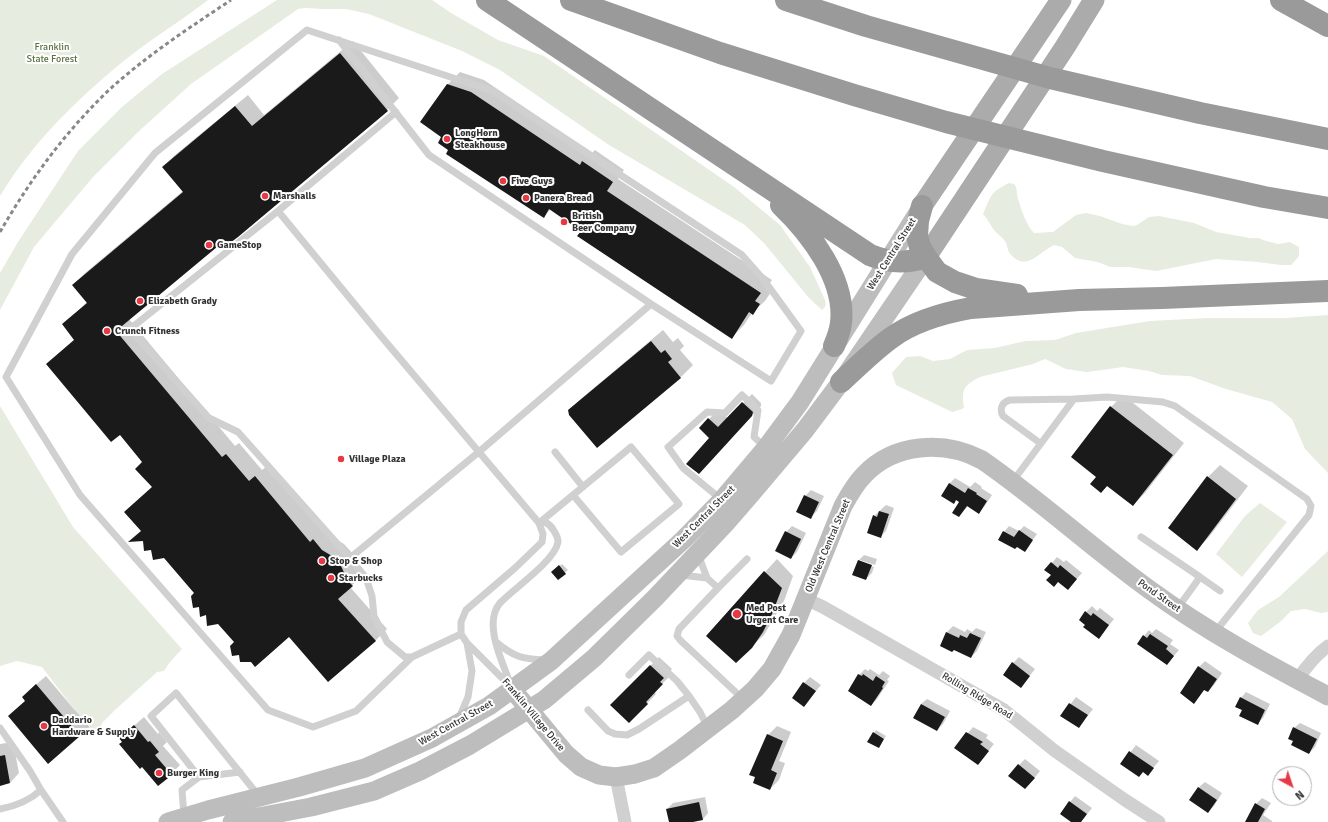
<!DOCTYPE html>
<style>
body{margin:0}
#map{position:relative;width:1328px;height:822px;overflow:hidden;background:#fff;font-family:Signika,sans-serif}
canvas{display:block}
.north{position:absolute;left:1272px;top:766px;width:40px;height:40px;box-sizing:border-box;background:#fff;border:1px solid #adadad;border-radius:50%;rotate:140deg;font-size:11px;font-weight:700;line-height:16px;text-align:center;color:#333}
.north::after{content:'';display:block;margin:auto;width:14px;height:18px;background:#e63946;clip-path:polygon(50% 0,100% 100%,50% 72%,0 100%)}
</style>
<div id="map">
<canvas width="1328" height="822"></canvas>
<div class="north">N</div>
</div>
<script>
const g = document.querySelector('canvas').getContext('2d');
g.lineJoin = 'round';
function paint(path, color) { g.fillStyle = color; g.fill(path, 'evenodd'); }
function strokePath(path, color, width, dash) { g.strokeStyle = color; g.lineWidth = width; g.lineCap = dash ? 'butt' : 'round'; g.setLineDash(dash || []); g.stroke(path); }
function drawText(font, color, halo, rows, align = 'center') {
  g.font = font + ' Signika,sans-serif'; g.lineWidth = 4; g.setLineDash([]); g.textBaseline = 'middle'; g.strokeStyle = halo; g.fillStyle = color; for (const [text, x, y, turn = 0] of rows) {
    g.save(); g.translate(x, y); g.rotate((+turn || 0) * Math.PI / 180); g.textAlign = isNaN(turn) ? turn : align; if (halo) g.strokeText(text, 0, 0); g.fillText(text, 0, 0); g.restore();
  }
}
const green = new Path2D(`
 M0,0h208c-27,21 -57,39 -83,60 -48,39 -93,83 -125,136z
 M277,0h155l19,13 47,27 46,16 190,131 46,38 30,42 15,33c1,5 1,7 -3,10l-13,-12 -45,-55 -19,-18 -136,-80 -109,-75 -38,-19 -93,-37 -23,-5h-22l-19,-1 -7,1 -107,75 -53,48 -45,45 -59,70 -34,63v-37l18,-31 60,-91 44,-44 40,-33z
 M1009,183l5,1c4,5 2,9 4,15 4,12 7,24 16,34l19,-1 23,-17 10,-2 14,3 22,8 11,2 4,-1 12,-8 10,-1 35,7 22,9 34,6h9l4,2 15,4 12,-2 9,5v9l-5,6 -3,3h-10l-23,-3 -42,-3 -60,12 -27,-4h-19l-12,-5 -23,-4 -13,-11 -8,-2c-10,5 -17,13 -26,16 -8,3 -17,-4 -20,-11 -1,-4 -1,-6 -3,-9 -3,-4 -8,-7 -11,-11 -4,-5 -6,-11 -11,-16 9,-19 6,-21 26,-31z
 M1328,315v158l-23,-24 -13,-30 -20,-17 -46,-13 -36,-13 -28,-1 -13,-4 -26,-4 -36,5 -21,-3 -21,-10 -12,5 -53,13c-16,8 -19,13 -16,30l-2,2 -10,3 -56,-27 -4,-12 14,-16 14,-1 13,5 17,-2 17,-9 28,-2 30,-7 30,-1 21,-7 74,-12 58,-3h78z
 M0,406l73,121 109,122 -12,13 -6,9 -7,1 -42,38 -13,13 -3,9 -6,2 -51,-67 -25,-6 -17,5z
 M1260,503l27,19 -45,55 -26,-23 29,-38z
 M1328,551v61l-7,1 -16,-4 -14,2 -11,11 -19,14 -8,-3 -5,-10 10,-13 21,-13z`);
const shadow = new Path2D(`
 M353,41l46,57 -12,12 -150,126 -14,4 -94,79 106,127 4,-3 23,27 6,-5 66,73 10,6 9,10 7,15 4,5 -14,13 37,42 -12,12 -86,-5 -38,25 -11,-7 -5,-12 -16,-19 -12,-9 -7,-8 -5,-13 -30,-36 -13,-9 -8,-8 -13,1 11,-11 -4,-30 15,-14 -10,-24 -23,-29 -73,-69 28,-25 -12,-14 24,-23 -14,-17 12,-12 98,-82 -20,-24 12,-12 73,-60 16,20z
 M460,72l24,8 108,73 3,-3 29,20 -6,9 154,101 -6,9 5,3 -6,9 -13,12 -8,12 -12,12 -181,-128 -8,8 -93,-67 -7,-13 5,-53z
 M663,330l10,12 5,-4 6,8 -4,4 13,15 -12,12 -84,69 -28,-36 13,-12z
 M752,394l9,9v3l-53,58 3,-26 -11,-10 18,-18 10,8z
 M1123,395l61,48 -39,50 -12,12 -25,-20 -7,7 -4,-15 -25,-20 39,-50z
 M1220,465l28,21 -39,51 -12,12 11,-72z
 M955,478l15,9 5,-5 7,5 -1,1 11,7 -8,12 -6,6 -10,-7 -9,10 2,-15 -4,-2 -3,3 -5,-18z
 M811,490l13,6 -7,15 -6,6 -6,-21z
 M886,505l8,3 -8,23 -6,6 -6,-21z
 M792,526l14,7 -9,19 -6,6 -5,-26z
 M1009,526l10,5 5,-5 13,8 -12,17 -8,-5 -17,-6 4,-8z
 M864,555l13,4 -2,6 -15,-5v2l14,5 -2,6 -6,6 -8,-18z
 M1057,557l7,5 2,-2 16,13 -9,10 -21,-8v-12z
 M777,559l16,17 -9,25 -20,34 -13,12 -44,-12z
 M562,564l6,6 -10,9 -6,-7z
 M1092,606l5,5 3,-3 14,11 -15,19 -13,-13v-13z
 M953,626l12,6 2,-3 5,3 4,-4 10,4 -9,19 -6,6 -17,-8 -13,-3 6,-14z
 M1156,629l17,11 -3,4 9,6 -12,14 -23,-28 5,-6 3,3z
 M659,657l13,12 -3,4 2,2 -17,17 2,2 -18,19 -26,-8z
 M1019,657l16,12 -14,18 -8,-24z
 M1205,661l17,12 -8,12 -6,6 -3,-2 -11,13 5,-35z
 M865,669l3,2 2,-2 9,6 4,-4 7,5 -3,4 2,1 -12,18 -6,6 -12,-30z
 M46,676l43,51 -9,9 -54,-35 6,-13z
 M810,677l11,8 -17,21v-23z
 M1246,692l24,12 -7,14 -6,6 -13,-14 -3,-12z
 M1076,697l17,12 -14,18 -17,-12z
 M927,699l23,12 -7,13 -6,6 -16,-26z
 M144,717l14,17 1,-2 8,10 -4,4 17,19 -9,9 -29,-9 -22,-27z
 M1300,723l21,10 -6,14 -6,6 -14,-13 -1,-12z
 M777,726l14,6 -12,29 6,2 -6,17 -9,9 -2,-54z
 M973,727l15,8 -2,3 8,6 -16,20 -22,-16z
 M876,730l10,6 -8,11 -4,-14z
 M13,742l6,31 -9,10 -10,2v-41z
 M1136,745l23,16 -11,13 -5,-3 -21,-8z
 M1025,759l15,12 -9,11 -12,-17z
 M1205,782l17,11 -8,13 -6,6 -17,-12 8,-13z
 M1075,796l17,12 -11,14h-8l-3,-20z
 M705,797l3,16 -5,6 -15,3h-18l-3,-13 6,-6z
 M1262,798l9,5 -8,12 9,6v1h-26l10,-18z`);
const building = new Path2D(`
 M340,53l48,58 -150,126 -12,9 -3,-4 -107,89 106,126 4,-3 23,27 6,-5 55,66 3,-3 9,11 10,6 9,10 7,15 5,5 -15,13 38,42 -48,41 -39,-45 -34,30 -4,-5h-11l-1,-7 -7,1 -2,-10 4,-4 -16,-18 -11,2 -1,-11 -6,2 -1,-10 -6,1 -2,-12 3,-3 -30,-35 -11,2 -2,-10 -7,1 -1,-10 -15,1 13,-11 -17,-19 28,-25 -17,-18 7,-7 -22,-27 -9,7 -65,-78 28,-24 -12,-16 25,-21 -15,-18 111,-93 -21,-25 73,-61 17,20z
 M447,84l24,8 109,73 2,-4 31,21 -6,9 154,102 -6,8 5,3 -7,11 -4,-3 -17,27 -155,-103 4,-5 -32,-22 -5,9 -98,-64 2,-4 -10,-7 3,-6 -21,-15z
 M651,341l10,12 4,-3 7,9 -4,3 13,16 -84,70 -28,-33 -1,-5z
 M742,402l11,10 -1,4 -53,58 -13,-10 23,-26 -10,-10 9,-10 10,9z
 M1110,406l63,49 -40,51 -26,-20 -6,7 -11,-9 6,-7 -25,-20z
 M1207,476l29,23 -39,52 -29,-23z
 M949,483l16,10 3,-5 9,5 -1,1 11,7 -8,13 -12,-8 -8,11 -7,-4 7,-11 -3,-2 -2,4 -13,-8z
 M804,495l15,7 -8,17 -15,-7z
 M879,511l10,3 -8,24 -14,-5 6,-18 4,2z
 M1019,530l14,10 -8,12 -8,-5 -2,2 -17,-9 5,-9 11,6z
 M785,531l16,8 -10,20 -16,-8z
 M858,560l14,5 -6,15 -14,-5z
 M1051,562l7,6 2,-3 17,14 -9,11 -10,-8 -4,5 -8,-7 5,-5 -7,-5z
 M559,565l7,9 -8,6 -7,-8z
 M764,571l18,17 -10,26 -9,18 -11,16 -16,15 -30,-27z
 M1085,611l6,5 2,-3 16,12 -10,14 -16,-12 2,-2 -6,-5z
 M946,632l13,6 1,-3 7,3 3,-5 11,5 -10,20 -17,-8 -2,2 -12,-6z
 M1150,634l18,12 -2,3 8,7 -7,9 -30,-21 6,-9 4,3z
 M1012,662l18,14 -9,12 -18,-13z
 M650,665l14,13 -4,4 3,2 -17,18 2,2 -19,19 -19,-18z
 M1198,666l19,13 -9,13 -4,-2 -10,14 -14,-11z
 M858,674l4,2 1,-2 10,7 3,-5 9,6 -3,5 1,1 -12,18 -23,-15z
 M803,682l13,9 -12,16 -12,-9z
 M36,684l44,52 -32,28 -40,-48 17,-15 -3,-4z
 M1240,697l25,13 -7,15 -19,-9 3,-6 -7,-3z
 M1069,703l19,12 -9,13 -19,-12z
 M921,704l24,13 -8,14 -24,-13z
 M134,725l14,17 2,-1 9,11 -4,3 17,20 -14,11 -16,-19 -2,2 -21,-25 3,-2 -3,-4z
 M1293,727l24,12 -8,15 -18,-9 2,-4 -5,-2z
 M873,732l11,7 -5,9 -12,-6z
 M966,732l17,10 -3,2 9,7 -11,14 -24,-17z
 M767,734l16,7 -12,29 6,3 -7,17 -17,-7 2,-6 -6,-2z
 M1129,751l25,17 -6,8 -5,-4 -4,5 -19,-13z
 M5,755l5,28 -10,3v-30z
 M1018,764l17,14 -10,11 -17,-13z
 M1198,787l19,13 -9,13 -19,-13z
 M1069,801l18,13 -6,8h-10l-11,-8z
 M699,802l4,18 -10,2h-24l-3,-13z
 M1255,803l10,6 -7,13h-13z`);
const service = new Path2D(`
 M339,40l90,115 222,149 120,77 30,-50 -37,-51 -22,-25 -249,-164 -186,-61 -152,123 -83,101 -66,123 74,118 188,215 45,17 43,-16 56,-54
 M396,112l-118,99 -148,118 79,89 29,14 112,126 16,20 6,18 2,20 13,26 18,15h7l49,-23
 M278,211l102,124 159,188 4,11 -1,8 -27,26 -49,42 -5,12v12
 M1040,443l-37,-27c-4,-7 -1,-14 7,-16l64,-1
 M555,452l28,35
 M1013,481l61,-82 33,-2 56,5 12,4 132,93 4,7 -2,9 -94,117
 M722,500l-39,-32 -15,-21 39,-35 18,1 17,-18 16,15 -4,27 12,11
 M539,523l34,-28 48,57 58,-48 -48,-57 -58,48
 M1141,537l59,40 -23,32
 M350,558l130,-107 171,-147
 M681,575l26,3 -9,-24
 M1200,577l20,14
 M707,578l11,10 -39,41 -2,7 3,4 63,59
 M718,588l29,-29
 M461,634l6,9 44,44
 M496,642c18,15 26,17 49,18
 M629,675l20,-20 28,26 12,15
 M512,688c-8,-23 -30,-64 -12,-85 13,-14 55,-42 58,-61 0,-4 -2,-8 -4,-11 -2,-4 -5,-7 -9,-9l-6,1
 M588,710l20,21 7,3 12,1 12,-6 50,-33 11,16 8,16
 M459,718l9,-21 4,-26 -5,-28
 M0,728l30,43 11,19 22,32
 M199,777l41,-5
 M0,809c16,-3 29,-8 41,-19
 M184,816l-2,-26 17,-13 -48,-61 25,-23 82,102`);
const minor = new Path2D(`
 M806,599l17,8 181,103 51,41 70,49 34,22
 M1297,680c9,-13 18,-25 31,-34
 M616,777l9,45`);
const secondary = new Path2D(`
 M512,689l54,65 15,13 18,8 17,2 19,-3 19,-6 26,-18 52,-40 23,-21 17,-20 19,-34 52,-129c6,-11 12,-22 21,-31 30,-32 80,-35 118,-15 58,40 111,89 168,130 56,41 117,74 178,106
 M168,822l40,-12 91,-23 66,-19 67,-30 57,-32 62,-45 132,-121 39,-40 44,-52 34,-46 119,-191
 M232,822l79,-15 63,-16 46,-20 50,-26 74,-45 50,-42 61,-60 70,-74 26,-30 54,-64 36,-48 85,-125`);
const primary = new Path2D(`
 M922,206l139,-206
 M926,257l139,-210 29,-47`);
const motorway = new Path2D(`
 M487,0l383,255c19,8 36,9 56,2
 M571,0l149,53 134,42 92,27 157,39 161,36 64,11
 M786,0l80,26 184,52 150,35 128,26
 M1281,0l47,26
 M781,205c29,28 65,74 60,118 -1,8 -4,16 -7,23
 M922,206l-4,15 -1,15 3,11 6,10 11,15 18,10 21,7 41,6
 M841,382c16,-15 32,-31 50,-44 23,-17 52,-25 80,-30l108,-8 83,-2 166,-7`);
const rail = new Path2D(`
 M0,232c30,-52 65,-100 109,-142 37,-34 80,-62 122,-90`);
const markers = [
 [447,139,4,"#e63946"],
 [503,181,4,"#e63946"],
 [265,196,4,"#e63946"],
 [526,198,4,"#e63946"],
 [564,222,4,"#e63946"],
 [209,245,4,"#e63946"],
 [140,301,4,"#e63946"],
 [107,331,4,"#e63946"],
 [341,459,4,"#e63946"],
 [322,561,4,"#e63946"],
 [331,578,4,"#e63946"],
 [737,614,5,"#e63946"],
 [44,726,4,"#e63946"],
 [159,773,4,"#e63946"]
];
const parkNames = [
 ["Franklin",52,47],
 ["State Forest",52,59]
];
const poiNames = [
 ["LongHorn",455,133],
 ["Steakhouse",455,145],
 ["Five Guys",511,181],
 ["Marshalls",273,196],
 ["Panera Bread",534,198],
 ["British",572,216],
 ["Beer Company",572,228],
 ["GameStop",217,245],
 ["Elizabeth Grady",148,301],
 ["Crunch Fitness",115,331],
 ["Village Plaza",349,459],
 ["Stop & Shop",330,561],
 ["Starbucks",339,578],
 ["Med Post",746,608],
 ["Urgent Care",746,620],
 ["Daddario",52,720],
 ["Hardware & Supply",52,732],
 ["Burger King",167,773]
];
const streetNames = [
 ["West Central Street",892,254,-58],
 ["West Central Street",704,517,-45],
 ["Old West Central Street",828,546,-67],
 ["Pond Street",1159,596,35],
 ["Rolling Ridge Road",977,696,31],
 ["Franklin Village Drive",533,715,50],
 ["West Central Street",456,723,-29]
];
paint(green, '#e6ecdf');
paint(shadow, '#0003');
paint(building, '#1a1a1a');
strokePath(service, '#d0d0d0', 7);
strokePath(minor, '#d0d0d0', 13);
strokePath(secondary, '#bdbdbd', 19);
strokePath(primary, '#ababab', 21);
strokePath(motorway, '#9a9a9a', 22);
strokePath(rail, '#888', 3, [4, 3]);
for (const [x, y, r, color] of markers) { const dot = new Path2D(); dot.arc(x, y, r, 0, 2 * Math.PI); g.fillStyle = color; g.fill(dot); strokePath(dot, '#fff', 1.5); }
drawText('10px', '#56703f', '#fff', parkNames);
drawText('bold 10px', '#333', '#fff', poiNames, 'left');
drawText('10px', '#333', '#fff', streetNames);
</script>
